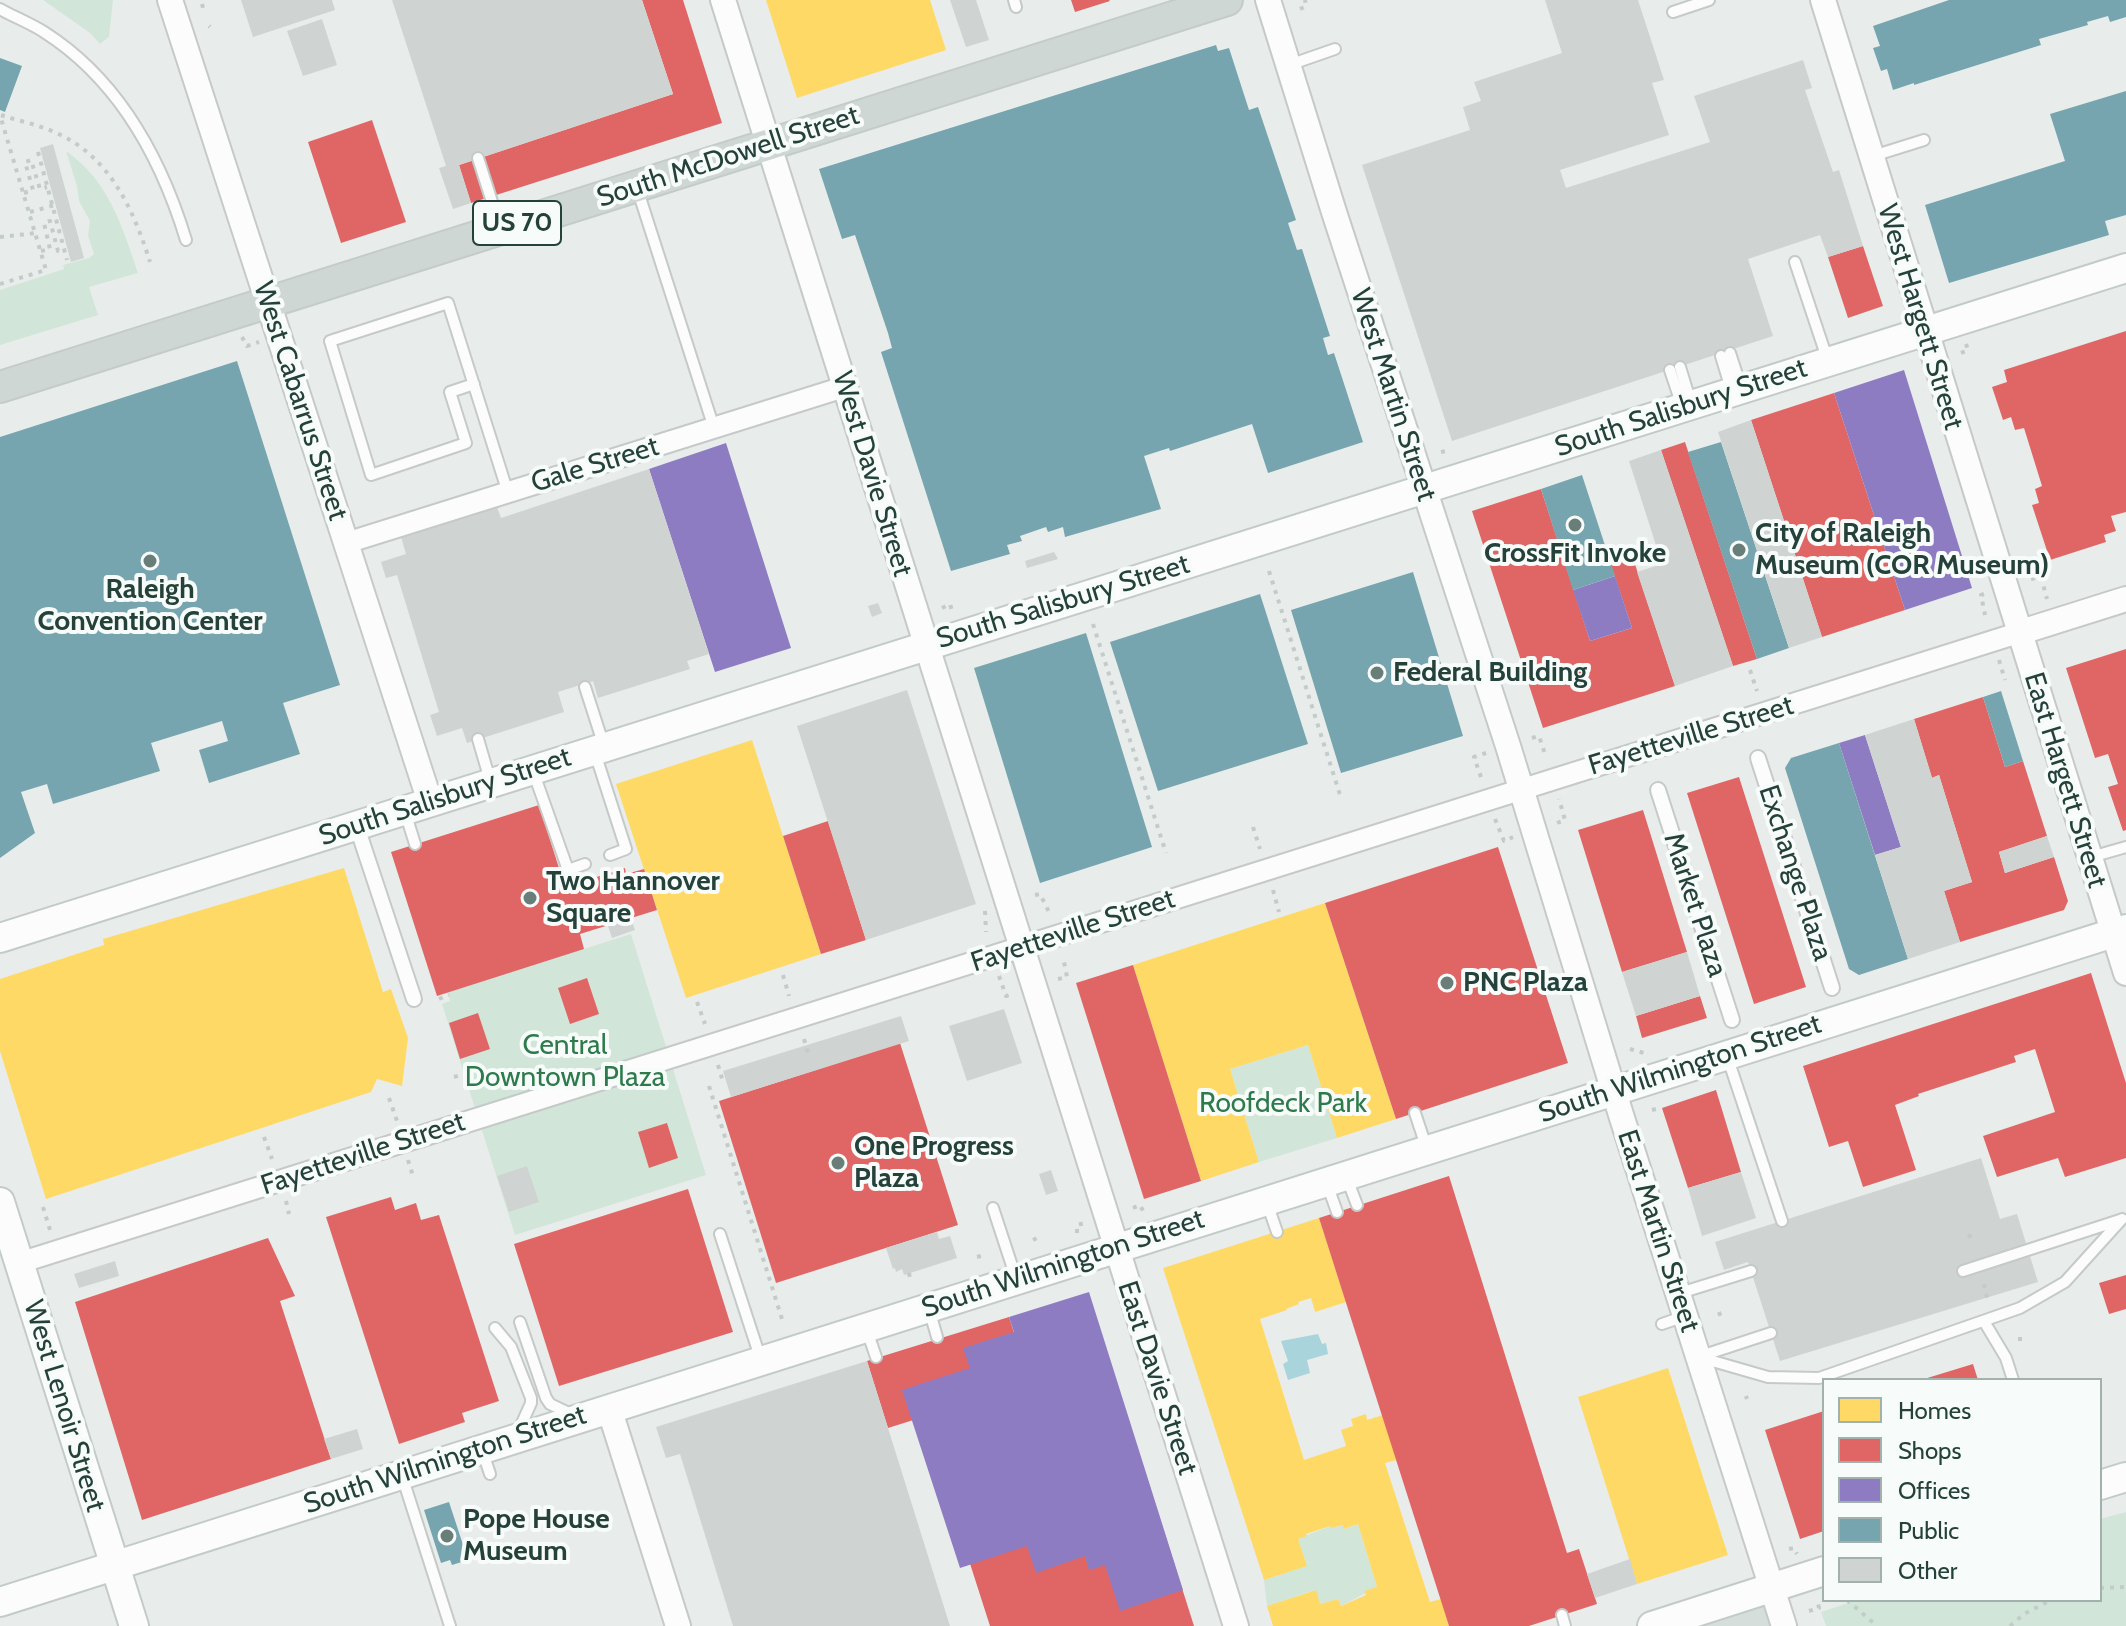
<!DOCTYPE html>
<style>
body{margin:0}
#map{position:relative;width:2126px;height:1626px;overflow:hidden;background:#e8edeb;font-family:Cabin,sans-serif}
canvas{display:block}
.legend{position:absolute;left:1822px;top:1378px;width:280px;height:224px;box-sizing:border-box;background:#f7fbf9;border:2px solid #a3b1ad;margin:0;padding:10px 14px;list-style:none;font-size:24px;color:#24423a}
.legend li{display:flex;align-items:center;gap:16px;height:40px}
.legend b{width:40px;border:2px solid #a3b1ad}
</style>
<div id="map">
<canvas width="2126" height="1626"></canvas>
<ul class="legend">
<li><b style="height:22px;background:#ffd966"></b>Homes</li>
<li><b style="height:22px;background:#e06666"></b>Shops</li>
<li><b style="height:22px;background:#8e7cc3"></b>Offices</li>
<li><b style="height:22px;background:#76a5af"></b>Public</li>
<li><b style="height:22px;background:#cfd4d2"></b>Other</li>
</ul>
</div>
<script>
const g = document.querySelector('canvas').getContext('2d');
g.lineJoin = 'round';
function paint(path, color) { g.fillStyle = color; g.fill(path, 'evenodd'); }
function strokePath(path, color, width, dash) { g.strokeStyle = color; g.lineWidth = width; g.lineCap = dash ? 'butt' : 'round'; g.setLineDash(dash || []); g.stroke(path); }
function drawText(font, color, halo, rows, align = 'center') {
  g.font = font + ' Cabin,sans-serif'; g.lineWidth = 8; g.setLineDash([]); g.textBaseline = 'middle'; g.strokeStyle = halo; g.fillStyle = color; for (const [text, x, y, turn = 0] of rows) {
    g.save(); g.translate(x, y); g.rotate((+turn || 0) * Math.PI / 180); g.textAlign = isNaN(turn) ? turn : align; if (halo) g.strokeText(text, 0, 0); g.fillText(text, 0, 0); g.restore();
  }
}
const built = new Path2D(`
 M1772,1588l12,38h-132z`);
const green = new Path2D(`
 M43,0h70l-4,37 -9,7 -10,-11z
 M66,151c43,30 56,75 72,122l-49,14 9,28 -98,30v-55l64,-21 -1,-4 26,-7 5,-4 -6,-18 2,-15 -11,-20 -2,-15z
 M631,934l75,241 -191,60 -73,-231 8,-3 -2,-9z
 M1308,1045l29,93 -78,24 -29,-93z
 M2126,1512v114h-300l-5,-14 36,-12h243v-81z
 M1358,1524l19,63 -36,19 -3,-7 -18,5 -5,-14 -48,16 -3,-26 43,-14 -9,-27 32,-13 1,2 12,-3 2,4z`);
const water = new Path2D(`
 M1318,1334l4,10 4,-1 2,11 -21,6 3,13 -22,7 -5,-16 5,-3 -7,-20z`);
const homes = new Path2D(`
 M766,0h164l16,50 -149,48z
 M752,740l69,214 -135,44 -70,-214z
 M344,868l39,124 8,-3 17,49 -6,48 -25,-7 -6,13 -325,107 -46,-148v-72l104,-34 -1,-6z
 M1325,903l71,216 -59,19 -29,-93 -78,24 29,93 -58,19 -68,-216z
 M1319,1218l27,84 -31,10 -4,-14 -13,4 1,2 -13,5 1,1 -27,9 44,141 42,-14 -5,-16 12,-4 -2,-7 15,-5 1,6 16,-5 14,45 -12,3 45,139 11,-3 8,27h-176l-6,-20 49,-16 4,14 18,-5 3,7 25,-11 -2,-4 13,-4 -19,-63 -14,5 -1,-4 -12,3 -1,-2 -24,8 1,2 -9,3 9,27 -43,14 -101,-312z
 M1668,1368l60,187 -91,29 -59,-187z`);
const shops = new Path2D(`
 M642,0h41l39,123 -251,80 -12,-38 214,-71z
 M1071,0h38l1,1 -35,11z
 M372,120l34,102 -65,21 -33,-101z
 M1863,246l20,60 -35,12 -20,-61z
 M2126,331v181l-15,4 5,15 -12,4 2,7 -56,18 -18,-55 7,-2 -4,-14 7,-3 -18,-58 -9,2 -4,-13 -8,3 -11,-33 15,-5 -3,-12z
 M1834,393l71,217 -83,27 -71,-217z
 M1685,442l72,217 -24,7 -72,-216z
 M1541,489l49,152 42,-13 -23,-69 22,-7 44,134 -132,42 -71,-217z
 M2126,649v181l-3,1 -15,-44 10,-3 -10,-30 -13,4 -29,-90z
 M1983,697l22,70 18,-6 24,75 -48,16 6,21 49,-16 14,44 -4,9 -104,32 -16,-51 28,-9 -33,-107 -7,3 -18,-59z
 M1739,777l67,210 -52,17 -67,-211z
 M539,805l26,82 60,-19 1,6 18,-5 13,41 -77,24 4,15 -147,47 -46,-144z
 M1643,810l44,142 -65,20 -44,-142z
 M828,821l38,119 -45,14 -38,-118z
 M1498,847l70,216 -172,56 -71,-216z
 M1133,965l68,216 -57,18 -68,-216z
 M2091,973l35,110v75l-61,19 -7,-19 -61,19 -14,-41 72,-24 -20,-63 -21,7 2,6 -98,32 1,2 -24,9 21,65 -53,17 -15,-46 -19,6 -26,-81z
 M587,978l12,36 -29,10 -12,-36z
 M1700,996l7,22 -65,20 -6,-22z
 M478,1013l12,36 -30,10 -11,-36z
 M900,1043l58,182 -182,58 -57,-182z
 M1716,1090l25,82 -53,16 -26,-80z
 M667,1123l11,35 -29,10 -11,-36z
 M1449,1176l118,377 12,-4 18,55 -68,22h-80l-130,-408z
 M688,1189l45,143 -174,54 -45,-142z
 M391,1197l4,13 21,-7 5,17 18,-5 60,186 -37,12 3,9 -66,22 -73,-227z
 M268,1238l27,58 -15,5 51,158 -189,61 -67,-218z
 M2126,1275v34l-17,5 -10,-31z
 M1009,1317l36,112 79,-24 70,221h-204l-67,-209 -35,11 -21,-67z
 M1973,1364l5,16h-54v-1z
 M1824,1411v120l-24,8 -35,-109z`);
const offices = new Path2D(`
 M1904,370l68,218 -67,22 -71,-217z
 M726,443l65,205 -76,24 -66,-203z
 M1615,576l17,52 -42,13 -17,-51z
 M1865,735l36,112 -26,8 -36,-112z
 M1089,1292l94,298 -63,21 -15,-46 -16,5 -4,-14 -49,17 -9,-27 -67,22 -58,-178 68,-22 -7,-20 51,-16 -5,-15z`);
const public = new Path2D(`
 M1949,0h177v17l-16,5 -2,-6 -21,6 1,3 -49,14 2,6 -127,40v-2l-21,7 -6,-21 -6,2 -8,-23 7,-2 -7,-20z
 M1216,45l2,6 11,-3 20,62 9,-3 38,113 -8,3 9,27 5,-1 28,87 -7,2 5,17 6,-2 29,89 -95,31 -16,-49 -82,27 -1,-3 -25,8 17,53 -96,28 -2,-10 -15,5 -2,-5 -26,9 2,5 -15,4 3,9 -59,17 -70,-219 11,-4 -4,-15 -33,-98 -13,4 -23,-70z
 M0,58l22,8 -17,46 -5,-2z
 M2126,91v124l-21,6 4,14 -160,48 -24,-78 140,-44 -15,-47z
 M237,361l103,324 -57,18 17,51 -91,29 -10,-33 29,-9 -6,-20 -71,22 9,28 -107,33 -6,-20 -26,8 14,41 -35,25v-421z
 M1721,442l68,206 -32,11 -69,-207z
 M1582,475l33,101 -42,14 -32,-101z
 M1413,572l50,164 -122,37 -50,-163z
 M1260,594l48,150 -150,47 -48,-149z
 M1086,633l66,214 -112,36 -66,-215z
 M2001,691l22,70 -18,6 -22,-70z
 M1839,743l69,216 -49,16 -10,-6 -64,-201 6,-10z
 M449,1502l19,58 -16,5 -2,-5 -9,3 -17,-53z`);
const building = new Path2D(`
 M241,0h91l3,10 -82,27z
 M392,0h250l31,94 -214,71 12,38 -18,6 -14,-41 7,-2z
 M950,0h26l13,40 -23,7z
 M1545,0h93l26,80 -12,3 17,52 -109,35 6,18 144,-46 -16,-46 109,-36 9,28 -7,2 28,82 6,-2 24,76 -35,11 -8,-22 -72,24 25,77 -321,105 -90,-276 108,-35 -7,-23 18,-6 -7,-19 88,-29z
 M322,19l15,46 -34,11 -16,-45z
 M53,144l31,114 -13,4 -31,-114z
 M1751,420l71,217 -33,11 -71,-216z
 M1661,450l72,216 -58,20 -38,-114 25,-8 -33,-103z
 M649,469l60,185 -22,7 3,8 -92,29 -5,-17 -35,11 6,20 -97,31 -5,-15 -25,8 -7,-21 9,-3 -42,-137 -11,3 -5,-16 25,-8 -5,-17 96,-30 4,11z
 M1054,552l4,7 -31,9 -2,-7z
 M878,603l4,10 -10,4 -4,-11z
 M907,690l69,214 -110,36 -69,-214z
 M1914,719l18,59 7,-3 33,107 -28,9 16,51 -52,17 -33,-104 26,-8 -36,-112z
 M2047,836l7,21 -49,16 -6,-21z
 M631,919l4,11 -23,8 -4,-12z
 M1687,952l13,44 -64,20 -14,-44z
 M1004,1009l18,54 -55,18 -18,-55z
 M901,1016l8,25 -178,56 -8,-26z
 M1981,1158l19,61 17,-5 21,68 -258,79 -32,-99 -24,8 -9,-28z
 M527,1166l12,36 -30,10 -12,-36z
 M1051,1170l7,21 -12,4 -7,-21z
 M1741,1172l15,46 -54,18 -14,-48z
 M937,1232l2,7 11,-3 7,22 -53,17 -2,-6 -6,3 -1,-4 -2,1 -7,-21z
 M115,1261l4,15 -40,12 -5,-14z
 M867,1361l83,265h-217l-53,-172 -14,4 -10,-31z
 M357,1429l6,20 -32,10 -7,-20z
 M1630,1559l7,25 -42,14 -8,-24z`);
const path = new Path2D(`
 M202,4l1,4
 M1300,9l6,-3 -1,-6
 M209,26l1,1
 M1,115c17,6 36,9 53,17 55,23 79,76 96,130
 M38,152l29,108
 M24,193l9,-3 -8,-28 6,-2 9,29 7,-2
 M30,212l25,-7
 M0,237l37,-4
 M41,251l9,-2 -6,-26 6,-2 8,30 6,-1
 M0,284l46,-14 -46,-155
 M242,337l5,9 12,-4
 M1961,353l7,-3 -2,-6
 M1441,452l5,-1
 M1269,571l72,227
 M2031,579l10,-2 6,22
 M1984,594l-3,1 4,20
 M942,608l8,-4 2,7
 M1093,624l73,229
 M1999,660l6,20
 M1750,670l7,21
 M1532,738l7,-2 6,18
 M1481,777l-7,-20 12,-4
 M1495,819l9,22 9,-4
 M1557,823l8,-3 -6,-21
 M1253,827l7,22
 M1273,890l6,22
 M1035,895l5,-1 10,20
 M985,911l1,21
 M783,975l6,21
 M999,976l7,20 6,-2
 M1058,979l9,-2 -4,-20
 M439,999l10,-4
 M697,1002l8,22
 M804,1039l5,17
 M1630,1049l14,4
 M718,1065l5,17
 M454,1077l10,-3
 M709,1086l73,233
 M389,1098l8,23
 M1652,1110l4,-1
 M264,1137l8,22
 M408,1160l5,16
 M286,1201l3,13
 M43,1207l7,23
 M1133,1208l7,-3 3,6
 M1077,1233v-8l8,-2
 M1969,1234l2,6
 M1033,1240l4,-2
 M977,1257l4,-1
 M909,1273l1,5
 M1984,1284l3,14
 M1719,1312l2,6
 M2018,1339h6
 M1746,1396l1,3
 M1789,1549l5,-1 3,6
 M2100,1588l26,-1
 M1847,1600l30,26
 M1809,1611l10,-3 -2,-9
 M2010,1626l14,-12 27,-14`);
const service = new Path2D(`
 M1014,0l2,7
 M0,9c14,8 30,14 44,23 74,47 117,126 142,208
 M1673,12l36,-12
 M1289,65l46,-16
 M1873,156l51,-16
 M478,158l22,69
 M637,188l77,240
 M1795,262l32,96
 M1730,353l11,34
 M1721,356l10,33
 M1680,367l11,36
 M1670,370l12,36
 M474,384l-24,8 16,51 -95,32 -41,-134 118,-38 60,190
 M585,687l19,59
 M478,739l12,41
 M595,753l31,96 -16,6
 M533,771l35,99 17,-6
 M405,812l10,32
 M2091,857l35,-10
 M1727,1056l55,165
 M1415,1113l12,36
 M1346,1176l11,29
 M1327,1184l10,28
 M1267,1203l10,29
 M993,1208l23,70
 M720,1234l40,123
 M1963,1271l157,-51
 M1680,1293l71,-22
 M929,1309l8,28
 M520,1322l26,76 4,6 21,10
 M1985,1323l21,35 7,22
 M1662,1324l23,-8
 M495,1328l16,19 20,51v5l-13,29
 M866,1328l10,29
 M1701,1356l70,-23
 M1702,1358l66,19 51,1 201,-70 45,-26 57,-63
 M482,1450l8,24
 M402,1476l48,150
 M1562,1615l3,11`);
const pedestrian = new Path2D(`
 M1758,758l74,230
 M1658,790l74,230
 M356,824l58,175`);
const minor = new Path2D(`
 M346,543l498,-156
 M19,1263l1999,-630`);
const tertiary = new Path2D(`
 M170,0l260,802
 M723,0l513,1626
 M1268,0l66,212 174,534 114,372 162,508
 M1823,0l303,973
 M2018,633l108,-34
 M609,1408l69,218`);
const secondary = new Path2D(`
 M0,938l2126,-670
 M0,1202l134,424
 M2100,1485l26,-8
 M0,1602l2126,-673
 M1652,1626l172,-55`);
const primary = new Path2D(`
 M0,387l1227,-387`);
const markers = [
 [1575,525,8,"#697e78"],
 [1739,550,8,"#697e78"],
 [150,561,8,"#697e78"],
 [1377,673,8,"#697e78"],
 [530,898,8,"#697e78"],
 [1447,983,8,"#697e78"],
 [838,1163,8,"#697e78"],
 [447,1536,8,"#697e78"]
];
const shields = [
 [517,223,88]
];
const shieldNames = [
 ["US 70",517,223]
];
const streetNames = [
 ["South McDowell Street",728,157,-18],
 ["West Hargett Street",1920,317,73],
 ["West Martin Street",1393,395,72],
 ["West Cabarrus Street",300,401,72],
 ["South Salisbury Street",1681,408,-18],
 ["Gale Street",595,465,-17],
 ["West Davie Street",872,474,73],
 ["South Salisbury Street",1063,602,-17],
 ["Fayetteville Street",1691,736,-17],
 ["East Hargett Street",2065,780,73],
 ["South Salisbury Street",445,797,-18],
 ["Exchange Plaza",1795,873,72],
 ["Market Plaza",1695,905,72],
 ["Fayetteville Street",1073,931,-18],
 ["South Wilmington Street",1680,1069,-18],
 ["Fayetteville Street",363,1154,-18],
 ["East Martin Street",1658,1231,72],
 ["South Wilmington Street",1063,1264,-18],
 ["East Davie Street",1157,1378,72],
 ["West Lenoir Street",64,1406,73],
 ["South Wilmington Street",445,1460,-18]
];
const poiNames = [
 ["City of Raleigh",1755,534],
 ["Museum (COR Museum)",1755,566],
 ["CrossFit Invoke",1575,554,"center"],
 ["Raleigh",150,590,"center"],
 ["Convention Center",150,622,"center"],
 ["Federal Building",1393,673],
 ["Two Hannover",546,882],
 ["Square",546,914],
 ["PNC Plaza",1463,983],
 ["One Progress",854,1147],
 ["Plaza",854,1179],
 ["Pope House",463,1520],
 ["Museum",463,1552]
];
const parkNames = [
 ["Central",565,1046],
 ["Downtown Plaza",565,1078],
 ["Roofdeck Park",1283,1104]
];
paint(built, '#d6dedb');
paint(green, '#d1e6d8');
paint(water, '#a9d4db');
paint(homes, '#ffd966');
paint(shops, '#e06666');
paint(offices, '#8e7cc3');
paint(public, '#76a5af');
paint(building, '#cfd4d2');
strokePath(service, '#c5cac8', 14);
strokePath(pedestrian, '#c5cac8', 18);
strokePath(minor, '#c5cac8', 24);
strokePath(tertiary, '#c5cac8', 28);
strokePath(secondary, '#c3cbc8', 32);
strokePath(primary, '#c3ccc9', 34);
strokePath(path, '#c3ccca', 4, [4, 6]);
strokePath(service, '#fcfcfc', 10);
strokePath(pedestrian, '#fcfcfc', 14);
strokePath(minor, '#fcfcfc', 20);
strokePath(tertiary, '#fcfcfc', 24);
strokePath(secondary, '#fcfcfc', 28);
strokePath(primary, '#cfd7d5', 30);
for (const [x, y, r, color] of markers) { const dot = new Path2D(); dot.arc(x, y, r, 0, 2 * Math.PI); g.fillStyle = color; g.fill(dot); strokePath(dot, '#f7fbf9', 3); }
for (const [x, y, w] of shields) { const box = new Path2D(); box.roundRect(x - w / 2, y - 22, w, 44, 6); g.fillStyle = '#f7fbf9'; g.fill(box); strokePath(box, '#24423a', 2); }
drawText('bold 26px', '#24423a', null, shieldNames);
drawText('28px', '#24423a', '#f7fbf9', streetNames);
drawText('bold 28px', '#24423a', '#f7fbf9', poiNames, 'left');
drawText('28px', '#2d7a4b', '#f7fbf9', parkNames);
</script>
